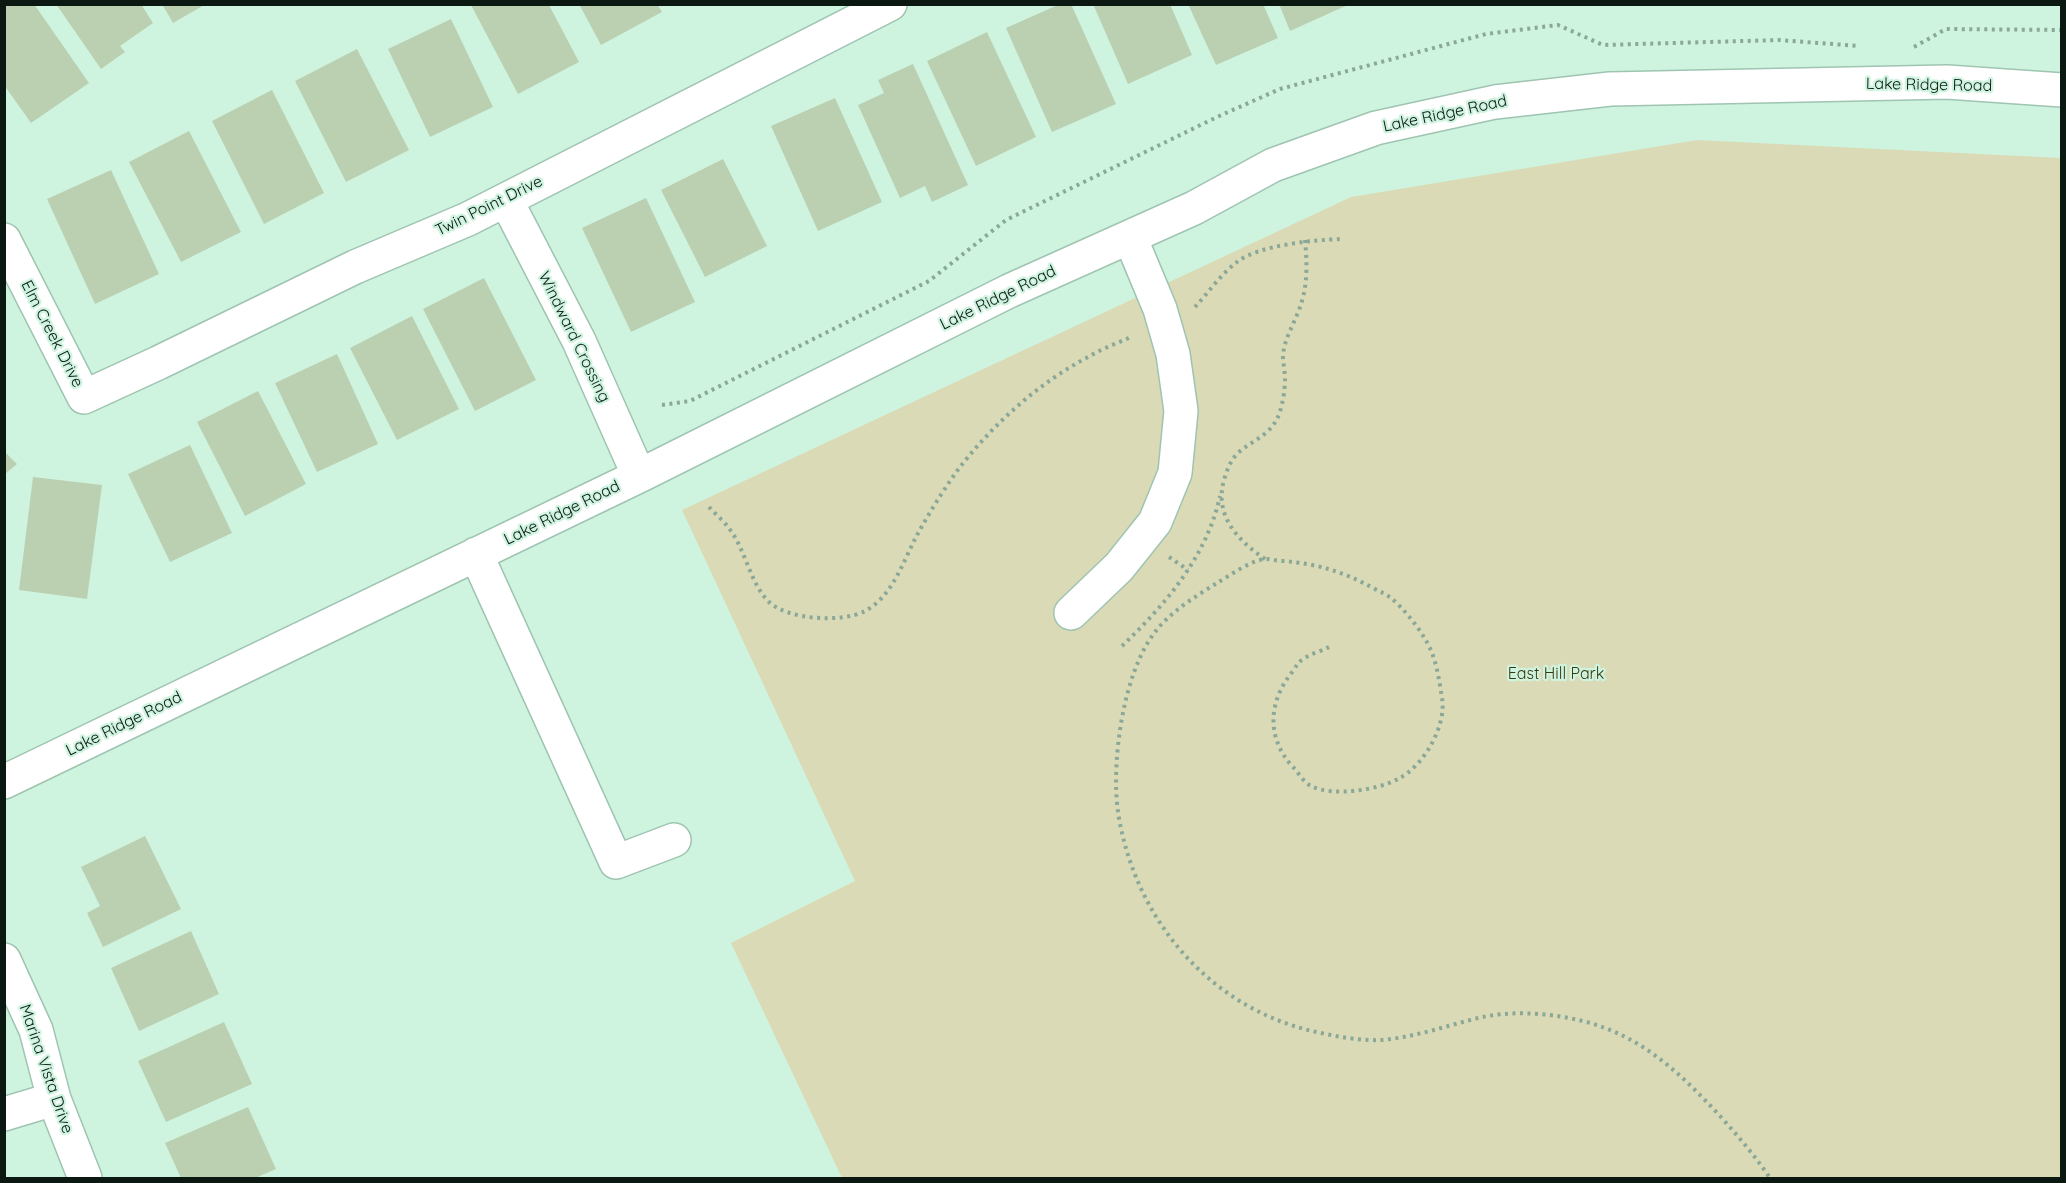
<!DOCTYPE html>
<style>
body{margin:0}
#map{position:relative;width:2066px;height:1183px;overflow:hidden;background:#cef4e0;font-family:Quicksand,sans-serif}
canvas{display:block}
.frame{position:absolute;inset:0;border:6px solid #0a1811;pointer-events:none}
</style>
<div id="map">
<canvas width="2066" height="1183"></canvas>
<div class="frame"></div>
</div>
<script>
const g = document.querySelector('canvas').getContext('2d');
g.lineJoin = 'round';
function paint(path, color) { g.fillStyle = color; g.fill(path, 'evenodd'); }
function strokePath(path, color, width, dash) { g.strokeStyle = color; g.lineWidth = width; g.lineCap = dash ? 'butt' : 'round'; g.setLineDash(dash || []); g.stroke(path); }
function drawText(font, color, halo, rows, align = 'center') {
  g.font = font + ' Quicksand,sans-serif'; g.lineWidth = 4.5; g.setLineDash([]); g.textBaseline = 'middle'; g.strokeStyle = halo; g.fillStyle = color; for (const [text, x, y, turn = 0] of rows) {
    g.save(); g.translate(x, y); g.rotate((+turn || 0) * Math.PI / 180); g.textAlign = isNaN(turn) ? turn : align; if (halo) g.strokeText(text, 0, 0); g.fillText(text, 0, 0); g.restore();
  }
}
const green = new Path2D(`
 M1697,140l364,18v1020h-1219l-111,-235 124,-62 -173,-371 669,-313z`);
const building = new Path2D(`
 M4,4h30l55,79 -58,40 -27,-38z
 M56,4h85l12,19 -33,23 5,6 -24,17z
 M162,4h44l-33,19z
 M579,4h78l5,8 -61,33z
 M1060,4h11l45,100 -64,28 -46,-104z
 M1093,4h77l22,51 -64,29z
 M1188,4h75l15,34 -62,27z
 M1279,4h71l-60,27z
 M471,5h78l30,57 -61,32z
 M451,19l42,88 -63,30 -42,-88z
 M987,32l49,105 -60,29 -49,-105z
 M357,49l52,101 -63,32 -51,-101z
 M913,64l55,121 -36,17 -7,-16 -25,12 -42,-93 26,-12 -6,-13z
 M272,90l52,103 -60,31 -52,-103z
 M835,98l47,104 -64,29 -47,-105z
 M189,131l52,101 -60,30 -52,-100z
 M723,159l44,87 -62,31 -44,-87z
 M111,170l48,104 -64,30 -48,-105z
 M646,198l49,104 -64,30 -49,-104z
 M484,278l52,102 -61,31 -52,-102z
 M412,316l47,93 -62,31 -47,-92z
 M337,354l41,90 -61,28 -42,-89z
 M258,391l48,93 -61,32 -48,-94z
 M190,445l42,88 -62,29 -42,-88z
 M4,451l13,13 -13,11z
 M33,477l69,8 -15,114 -68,-9z
 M145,836l36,73 -78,38 -16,-34 13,-7 -19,-39z
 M191,931l28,63 -80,37 -28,-63z
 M224,1022l28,62 -86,38 -28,-61z
 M248,1107l28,62 -21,9h-74l-16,-35z`);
const path = new Path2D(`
 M1914,47l32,-18 116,1
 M1195,307c13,-14 26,-33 42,-45 22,-17 76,-22 104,-23
 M662,405l28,-4 239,-120 77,-61 211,-103 63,-28 206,-55 72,-9 45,20 176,-5 80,6
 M709,507c6,7 14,13 19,20 18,22 21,55 41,75 19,18 74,21 96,9 27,-14 38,-49 51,-74 12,-22 26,-45 41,-66 35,-46 81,-88 133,-115 13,-8 28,-13 41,-19
 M1169,557l19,13
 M1265,559c-28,-19 -51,-44 -41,-79 3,-10 7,-21 15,-28 13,-11 29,-16 38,-33 5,-10 8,-28 8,-40 0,-8 -2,-15 -2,-23 1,-18 13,-35 18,-52 7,-21 6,-43 4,-64
 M1122,646c44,-42 85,-90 98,-150
 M1329,647c-7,4 -17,6 -24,11 -6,3 -8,7 -12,13 -24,29 -28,66 0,96 5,5 11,16 18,19 21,11 67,4 87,-7 25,-12 49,-53 44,-81 -3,-19 -6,-42 -17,-59 -8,-14 -22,-31 -34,-41 -5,-4 -10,-6 -16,-9 -31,-17 -56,-25 -92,-28 -6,0 -12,-2 -18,-2 -16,2 -34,16 -48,24 -21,13 -47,29 -62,49 -32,41 -44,130 -37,180 16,105 89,194 194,219 22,5 47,10 70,9 33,-3 64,-14 96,-22 34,-8 71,-5 105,3 59,15 97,52 137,95 18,20 35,40 50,62`);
const minor = new Path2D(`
 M506,200l73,141 60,135
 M4,240l80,157 74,-34 197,-96 113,-48 422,-215
 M476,554l140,308 58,-22
 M1071,613l48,-46 36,-45 20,-49 6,-62 -8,-57 -13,-45 -30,-72
 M4,782l635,-306 370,-185 185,-83 79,-43 103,-37 119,-26 115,-13 337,-7 115,8
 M4,960l32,70 18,69 31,79
 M4,1114l50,-15`);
const streetNames = [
 ["Lake Ridge Road",1929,85,1],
 ["Lake Ridge Road",1445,114,-12],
 ["Twin Point Drive",489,206,-26],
 ["Lake Ridge Road",998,298,-26],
 ["Elm Creek Drive",52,334,63],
 ["Windward Crossing",574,337,64],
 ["Lake Ridge Road",562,513,-26],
 ["Lake Ridge Road",124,724,-26],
 ["Marina Vista Drive",46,1069,71]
];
const parkNames = [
 ["East Hill Park",1556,674]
];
paint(green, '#dbdab6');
paint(building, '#bbd0b1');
strokePath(minor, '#9fc4b1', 36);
strokePath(path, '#8aa798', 4, [3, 4.5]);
strokePath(minor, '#fff', 33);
drawText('16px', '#0a1811', '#cef4e0', streetNames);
drawText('16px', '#38360c', '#cef4e0', parkNames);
</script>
